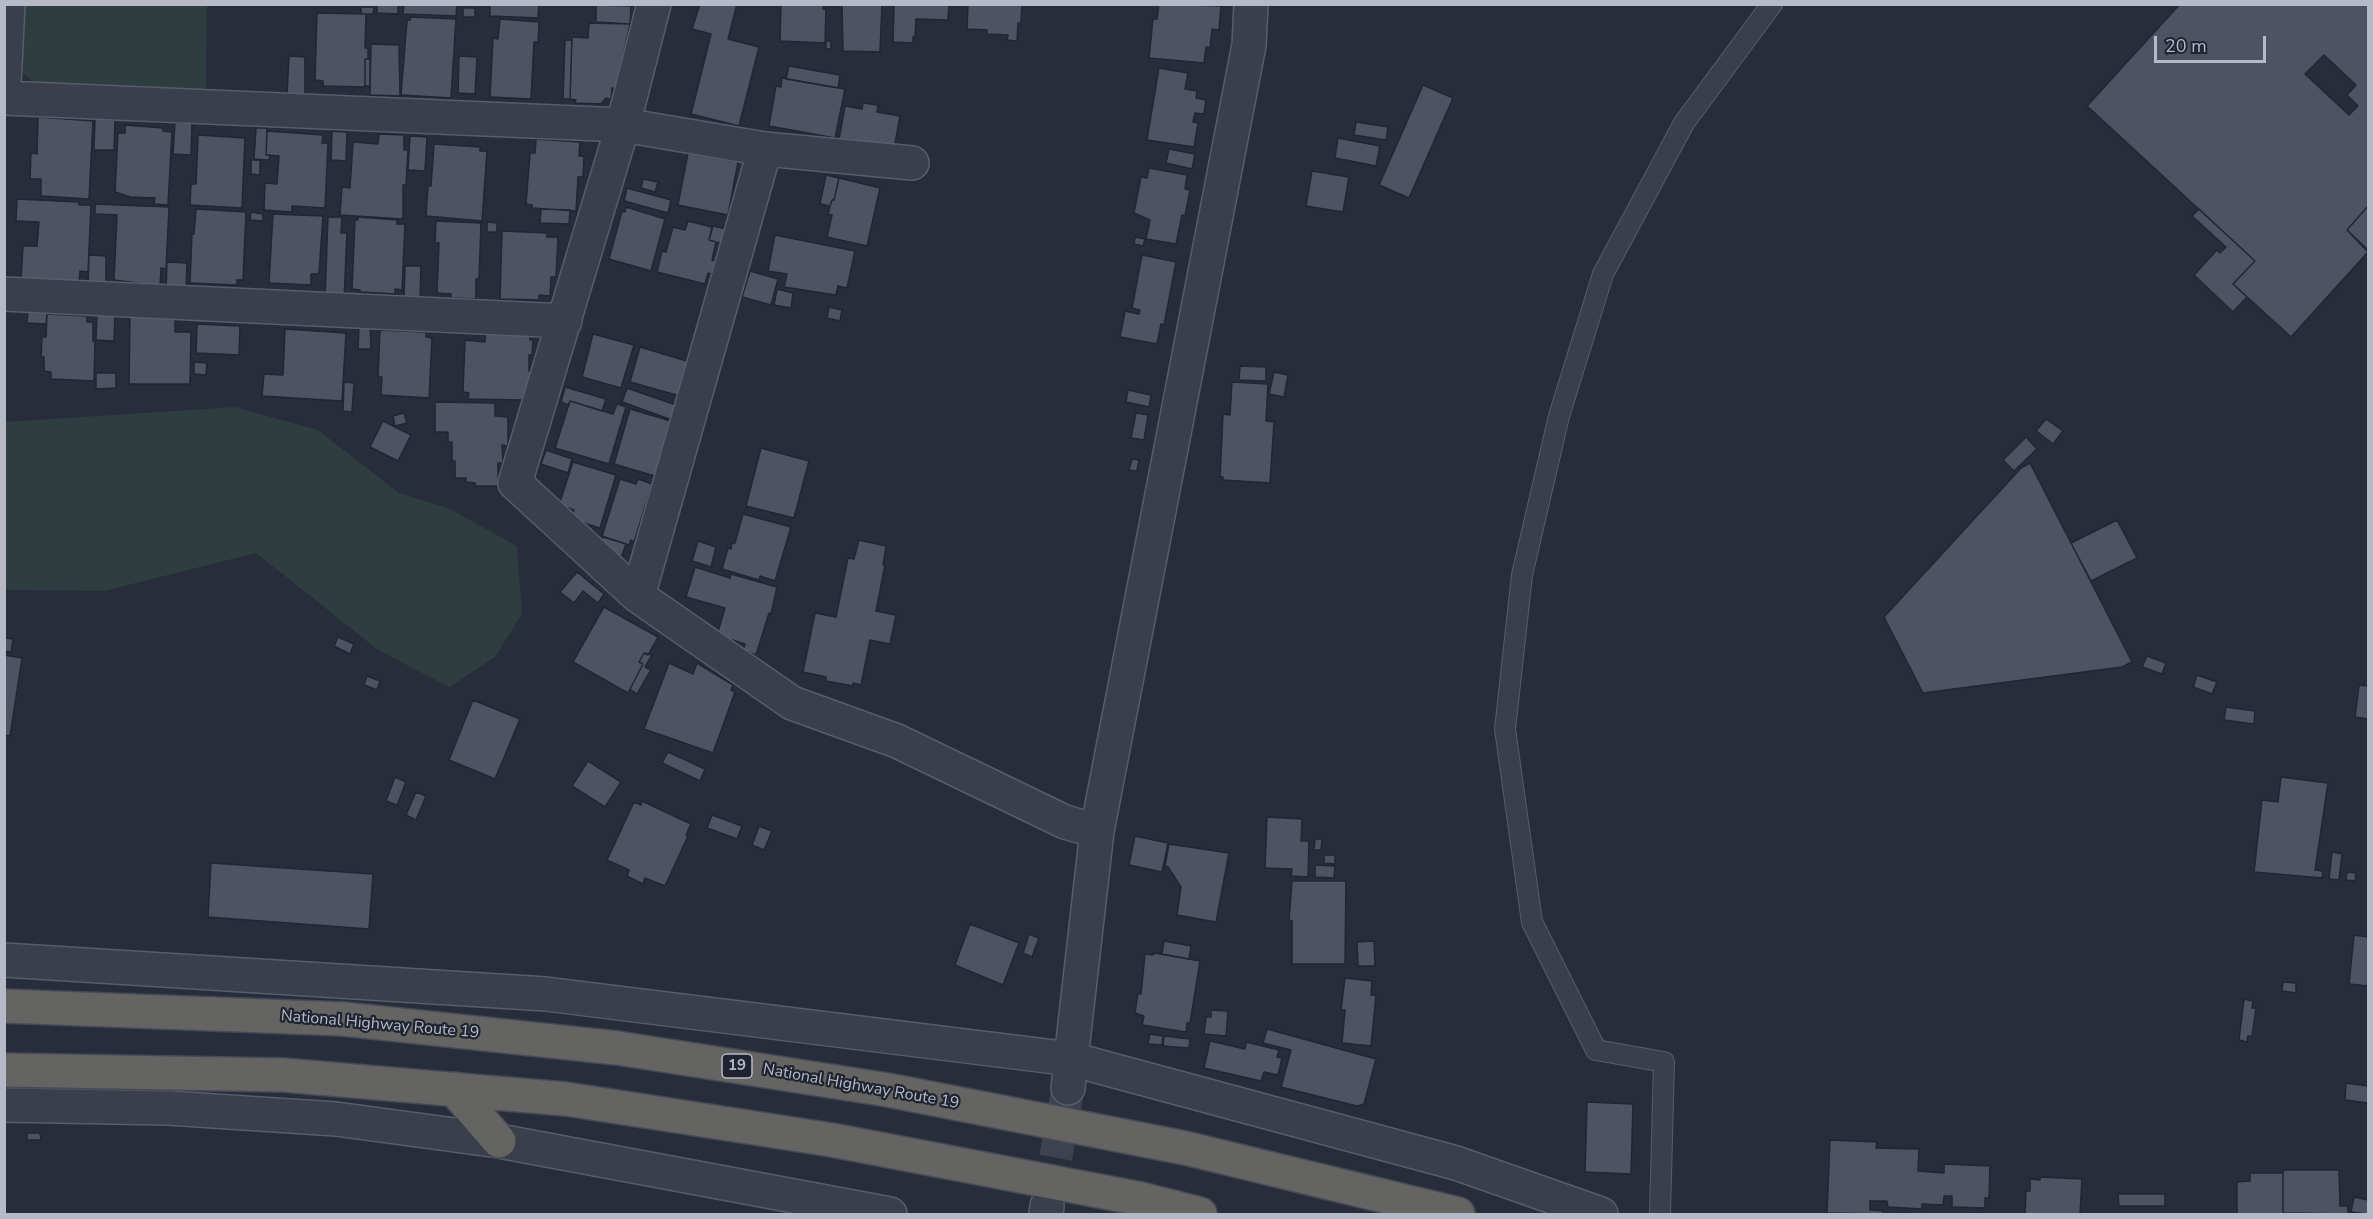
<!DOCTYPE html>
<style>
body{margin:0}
#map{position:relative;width:2373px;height:1219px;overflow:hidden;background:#272d3b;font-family:"Nunito Sans",sans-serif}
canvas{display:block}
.frame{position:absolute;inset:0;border:6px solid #b6bac7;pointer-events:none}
.scale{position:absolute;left:2154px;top:36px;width:112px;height:27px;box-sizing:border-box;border:3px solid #b6bac7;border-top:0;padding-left:8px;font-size:18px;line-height:21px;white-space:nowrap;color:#b6bac7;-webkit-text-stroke:4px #1f2430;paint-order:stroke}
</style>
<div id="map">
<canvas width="2373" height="1219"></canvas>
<div class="frame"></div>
<div class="scale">20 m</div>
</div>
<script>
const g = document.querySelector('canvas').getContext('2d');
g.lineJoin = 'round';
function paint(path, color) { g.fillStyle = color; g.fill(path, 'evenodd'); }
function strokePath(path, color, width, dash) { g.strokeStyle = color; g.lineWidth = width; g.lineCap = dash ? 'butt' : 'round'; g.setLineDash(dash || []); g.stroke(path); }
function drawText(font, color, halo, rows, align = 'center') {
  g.font = font + ' "Nunito Sans",sans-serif'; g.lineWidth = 4.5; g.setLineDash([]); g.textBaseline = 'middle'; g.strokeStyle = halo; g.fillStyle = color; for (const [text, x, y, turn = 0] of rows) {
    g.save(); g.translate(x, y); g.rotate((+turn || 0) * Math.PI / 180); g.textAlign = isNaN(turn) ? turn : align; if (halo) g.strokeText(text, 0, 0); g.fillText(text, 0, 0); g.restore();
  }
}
const green = new Path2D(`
 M24,5h183l-1,85 -172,-8 -12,-10z
 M235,407l83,23 81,63 49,15 69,38 5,68 -27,43 -46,30 -71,-37 -122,-97 -152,38 -99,-1v-168z`);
const building = new Path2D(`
 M377,4h21v10l-21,-1z
 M404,4h53l-1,12 -53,-2z
 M490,4h49l-1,14 -48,-2z
 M594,4h40v2z
 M700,4h37l-9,35 31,8 -20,79 -48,-12 20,-80 -19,-5z
 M781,4h43l-1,5h3l-1,34 -45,-2z
 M842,4h40l-2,48 -37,-1z
 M894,4h55l-1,16 -32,-1 -1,18h-2v6l-20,-1z
 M968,4h54l-1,19h-3l-1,18 -10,-1 1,-5 -21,-1v-4l-20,-1z
 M1159,4l62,2 -2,24 -7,-1 -2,19 -4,-1 -2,16 -55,-5 4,-39h4z
 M2180,4h188v202l-21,24 21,22 -77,85 -58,-53 22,-23 -168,-155zM2324,55l32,30 -9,10 11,11 -9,9 -44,-41z
 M596,5l35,1 -1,18 -34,-2z
 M361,7h13l-1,7h-12z
 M463,8h12v9h-12z
 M317,13l49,1 -1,34h3v11h-3v28l-42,-1v-5l-8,-1z
 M411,17l45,2 -5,79 -50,-3 6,-75h3z
 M500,19l39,3 -1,20h-4l-3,57 -41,-2 3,-59 5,1z
 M589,23l41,1 -14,65 -4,-1 -1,12 -5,-2 -5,6 -26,-1 1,-3 -6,-1 2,-62 16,1z
 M565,40h7l-2,59h-7z
 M826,41h5v8h-5z
 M371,44l28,1 1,51 -30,-1z
 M289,56l16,1v38l-18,-1z
 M459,56l18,1 -2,37 -17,-1z
 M365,59h5v27h-5z
 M789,66l51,9 -2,13 -52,-9z
 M1159,68l29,5 -3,16 12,2 -1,7 10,2 -2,14 -9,-1 -2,9 5,1 -4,24 -47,-7z
 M782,78l63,11 -10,49 -66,-12 7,-40 5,1z
 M1423,85l30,13 -44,100 -30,-13z
 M863,103l15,2 -1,7 23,4 -7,38 -55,-9 7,-39 17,3z
 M38,117l55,4 -4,78 -48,-3v-17h-11l1,-26 6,1z
 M95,119l20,1 -1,30h-20z
 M1356,122l32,5 -2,13 -32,-5z
 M175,123h17l-1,32 -18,-1z
 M125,125l38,3v3l9,1 -4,73 -14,-1 1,-6 -25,-1 -15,-5 3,-59h7z
 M256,128h11l-1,27h4l-1,5 -15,-1z
 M267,131l56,4 -1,8h6l-3,65 -33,-2v6l-28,-2 1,-27 12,1 2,-28 -13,-1z
 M332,131l15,1 -1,29 -15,-1z
 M379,134l25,1v15h4l-2,35h-3v34l-63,-4 2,-28 8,1 3,-46 25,2z
 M198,135l47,3 -3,70 -52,-3 1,-21h5z
 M410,136l17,1 -2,34 -17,-1z
 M1338,138l42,8 -4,20 -41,-8z
 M536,139l44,3 -1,14h5l-1,21h-5l-2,34 -44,-3v-3l-6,-1 4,-51h5z
 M434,144l46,3v4h7l-5,70 -56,-5 2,-30h3z
 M1169,149l26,5 -3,15 -26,-6z
 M688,153l50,9 -10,53 -50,-10z
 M251,160h9v15l-9,-1z
 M1149,168l38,7 -2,14 5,1 -5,26 -3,-1 -6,29 -30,-5 4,-19 -16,-7 7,-36 6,1z
 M1312,171l37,6 -6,35 -37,-6z
 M826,175l13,3 -5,22h-2l-2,6 -10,-2z
 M839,178l41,10 -13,58 -40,-9 5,-22 -4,-1 2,-8 2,-6h2z
 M643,179l15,3 -3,10 -14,-4z
 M627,188l44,12 -3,13 -44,-12z
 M17,199l62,3v3h12l-3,67 -8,-1 -1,11 -58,-2 2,-34h14l2,-24 -23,-1z
 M95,204l74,3 -3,62 -5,-1 -1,18 -46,-6 3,-65 -22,-1z
 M2368,206v44l-21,-20z
 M626,207l39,12 -14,52 -42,-12 13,-48 3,1z
 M196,209l50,3 -3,68h-6v5l-47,-2 2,-49h2z
 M541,209l29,1 -1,14 -29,-1z
 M2199,209l56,52 -22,23 14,13 -14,15 -39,-37 23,-25 3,3 6,-6 -34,-31z
 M251,212l12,2v7l-13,-1z
 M273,214l50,2 -4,58h-8v11l-42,-2z
 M328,217h14l-1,16h6l-3,67 -19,-1z
 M358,217l39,3v4h8l-3,66 -7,-1v5l-35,-2v-2l-8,-1 3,-69h3z
 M436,221l45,2 -2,56h-3v20l-25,-1v-4l-14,-1 2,-50h-4z
 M688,221l24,6 -3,13 7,2 -4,18 4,1 -4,13 -4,-1 -3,11 -48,-12 5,-21 4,1 7,-25 12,3z
 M487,222l10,1v9h-10z
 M713,226l13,3 -3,15 -14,-4z
 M502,231l45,2v4h11l-2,40h-5l-1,19 -11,-1v5l-39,-1z
 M775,235l80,16 -8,37 -9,-2 -2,9 -52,-8 3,-13 -19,-3z
 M1135,237l10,2 -2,7 -9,-2z
 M89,255l17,1v31h-18z
 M1142,255l34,7 -12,63 -3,-1 -4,20 -37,-7 5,-26 14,3 1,-4 -8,-2z
 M167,262l20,1 -1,28 -20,-1z
 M405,266h16l-1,34h-16z
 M750,271l28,8 -7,26 -29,-8z
 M777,289l16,4 -2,15 -17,-3z
 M829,307l13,3 -2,11 -13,-3z
 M28,309l27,1v4h-8l-1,10 -19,-1z
 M97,311l18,1 -1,29 -18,-1z
 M47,314l40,2v6h6v19l2,1 -1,39 -43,-2v-7l-7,-1v-14h-3l1,-20h4z
 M130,315l45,1v16h16l-1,52h-61z
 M197,324l43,2 -1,29 -43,-2z
 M359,326h11l1,23h-13z
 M285,329l61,4 -4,68 -80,-5 2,-22 19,1z
 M380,330l46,2v5l6,1 -3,60 -48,-3 1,-18h-4z
 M486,331l44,2v7h3l-1,15h-3v16h3l-10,29 -54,-1 1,-6 -6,-1 2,-52 20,2z
 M593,334l41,11 -13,43 -39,-11z
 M640,347l50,15 -10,34 -50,-14z
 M194,362l13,1 -1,12 -12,-1z
 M1240,366l26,1v14l-27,-1z
 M1274,372l14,3 -4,22 -15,-3z
 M96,373h20v15l-20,1z
 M344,382l10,1 -2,29 -9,-1z
 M1232,382l36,2 -2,37 8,1 -4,61 -47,-3v-3h-3l3,-63 7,1z
 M565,387l41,12 -4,12 -32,-10 -2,4 -7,-3z
 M627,388l49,17 -4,15 -50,-18z
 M1128,390l23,5 -2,12 -23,-5z
 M570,401l43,13 4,-10 9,3 -17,57 -54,-16z
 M435,402l60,1v13l13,1v29l-6,-1 1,18h-5v23h-23v-3l-9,-1v-4h-11v-17h-3v-19h-4v-10h-13z
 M630,409l44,13 -16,55 -44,-13z
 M404,413l3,10 -12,3 -2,-10z
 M1136,413l12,2 -4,25 -13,-2z
 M2046,419l17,12 -10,13 -17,-13z
 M383,421l28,14 -13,26 -28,-14z
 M2026,437l11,12 -23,22 -11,-11z
 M761,448l48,13 -15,57 -48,-12z
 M546,450l26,9 -4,14 -27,-9z
 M1132,459l7,1 -2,11 -8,-1z
 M573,462l43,13 -16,53 -29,-9 3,-9 -15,-5z
 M2030,463l102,199 -10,5 -199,26 -39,-76 137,-149z
 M620,479l16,5 2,-5 14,5 -18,58 -3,-2 -2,5 -27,-9z
 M743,514l48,13 -16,54 -15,-5 -1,4 -37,-11 6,-21 3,1 1,-6h3z
 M2117,520l20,38 -46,23 -20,-38z
 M603,537l23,7 -5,14 -23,-7z
 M859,540l27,6 -3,19h2l-9,46 20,4 -6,29 -20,-4 -9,45 -8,-2v3l-27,-5v-4l-23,-5 12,-59 21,4 12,-59 6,1z
 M698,541l18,6 -5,20 -19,-6z
 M695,567l35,11 1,-4 46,13 -6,27 -2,-1 -13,42 -13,-5 2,-6 -28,-9 8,-27 -39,-11z
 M577,572l27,22 -6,9 -15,-12 -9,12 -14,-11z
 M604,607l54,30 -10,18 -4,-2 -5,9 4,2 -15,29 -55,-31z
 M338,637l16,7 -4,10 -16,-8z
 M4,638l9,1 -2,13 -7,-1z
 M644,653l8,2 -7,12 6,3 -14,24 -7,-5 13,-25 -4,-2z
 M4,655l18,3 -12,78 -6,-1z
 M2147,656l19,7 -4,11 -20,-7z
 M669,663l24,11 4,-11 36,22 -2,5 4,2 -22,61 -69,-24z
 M2197,675l20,7 -5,12 -19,-7z
 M367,676l13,5 -3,9 -13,-5z
 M2359,685l9,1v33l-13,-2z
 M473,700l47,19 -25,60 -46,-19z
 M2226,707l29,4 -1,13 -30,-4z
 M668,752l37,17 -5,12 -38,-18z
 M588,761l33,21 -16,25 -33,-21z
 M395,777l11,5 -9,23 -11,-4z
 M2281,777l47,6 -13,87 8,1 -1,7 -68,-6 8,-72 16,2z
 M416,792l10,4 -10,24 -10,-5z
 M642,801l49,23 -5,11 2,1 -23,50 -20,-8 -2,6 -16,-8 2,-6 -22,-10 27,-58 7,3z
 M712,815l30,11 -5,13 -30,-11z
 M1267,817l35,2 -1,22h8l-1,36 -17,-1 1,-7 -27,-1z
 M759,826l13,5 -8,19 -12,-5z
 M1135,836l33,7 -6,29 -33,-7z
 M1315,839h7l-1,11h-7z
 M1169,844l60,9 -13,69 -39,-7 4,-28 -13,-20 -3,-1z
 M2332,852l10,2 -3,26 -10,-1z
 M1324,855h11v9l-11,-1z
 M211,863l162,11 -4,55 -161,-12z
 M1315,865l20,1 -1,12 -19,-1z
 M2347,872l9,1 -1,8 -9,-1z
 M1292,881h54l-1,83h-53v-43l-3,-1z
 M970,924l49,19 -16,42 -48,-20z
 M1029,934l10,4 -7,19 -9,-4z
 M2354,935l14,2v49l-19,-2z
 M1164,941l27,5 -2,13 -27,-5z
 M1374,941l1,25h-17l-1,-24z
 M1154,953l46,8 -10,62h-3l-1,9 -44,-7 2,-9 -9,-3 3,-20 3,1 4,-40 8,1z
 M1345,978l27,3 -1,14h5l-5,51 -29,-3 3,-33h-4z
 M2283,982l13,1v10l-14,-2z
 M2244,999l9,2 -1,7h4l-4,28h-4l-1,6 -8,-2z
 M1211,1010l17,1 -2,25 -22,-2 2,-17h5z
 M1267,1029l109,30 -12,45 -7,2 -76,-19 10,-37 -28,-7z
 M1150,1034l13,2 -1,9 -14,-1z
 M1164,1036l26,3 -1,9 -26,-2z
 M1210,1041l35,8 1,-7 33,8 -2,7 5,1 -4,17 -14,-3 -3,9 -57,-13z
 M2346,1083l22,3v17l-23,-3z
 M1587,1102l46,2 -2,70 -46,-2z
 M27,1133h13l1,7h-14z
 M1830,1140l47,2 -1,6 43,1 -1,22 26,2v-9l46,2 -1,32h-4v10l-33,-1v-11h-8l-1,9 -21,-1v5l-34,-2 -1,-6h-17v9l13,1v3l-56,-1z
 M2283,1170h56l1,36h8v8l-65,-1z
 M2250,1173h33v40l7,1h-53v-32l13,-1z
 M2040,1177l42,2 -2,35h-55l1,-23h4v-12l10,1z
 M2118,1194h47v12h-46z
 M2354,1197l14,3v14l-17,-2z`);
const minorTunnel = new Path2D(`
 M1047,1206l21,-118`);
const service = new Path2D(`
 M1660,1214l4,-152 -68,-12 -64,-128 -27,-193 17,-154 37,-159 44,-142 81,-151 88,-119`);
const minor = new Path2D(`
 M654,4l-31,121 -108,358 123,113 154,107 105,38 168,81 32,9
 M4,85l4,-81
 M4,98l619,27 142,24 147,14
 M4,294l561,27
 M638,596l127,-447
 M4,960l542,34 525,65 385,104 145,51
 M1068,1088l3,-29
 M4,1105l164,3 168,11 163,22 391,73
 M1046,1214l1,-8`);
const tertiary = new Path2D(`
 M1071,1059l26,-228 152,-786 2,-41`);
const trunk = new Path2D(`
 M4,1006l339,13 274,29 271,42 297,58 273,66
 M4,1070l279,5 283,24 266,41 309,59 59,15
 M454,1089l45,52`);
const shields = [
 [737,1066,30]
];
const shieldNames = [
 ["19",737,1066]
];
const streetNames = [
 ["National Highway Route 19",380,1025,5],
 ["National Highway Route 19",861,1087,10]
];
paint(green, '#2d3d40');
paint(building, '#4e5363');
strokePath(building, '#212632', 1.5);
strokePath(minorTunnel, '#3c4250', 33, [33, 16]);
strokePath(service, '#585d69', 22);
strokePath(minor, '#585d69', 36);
strokePath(tertiary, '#585d69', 36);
strokePath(trunk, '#454a56', 36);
strokePath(service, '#3a3f4b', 20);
strokePath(minor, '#3a3f4b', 33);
strokePath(tertiary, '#3a3f4b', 33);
strokePath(trunk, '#646462', 33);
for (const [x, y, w] of shields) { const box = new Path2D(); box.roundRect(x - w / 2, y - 12, w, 24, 4.5); g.fillStyle = '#1f2430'; g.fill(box); strokePath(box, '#b6bac7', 1.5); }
drawText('bold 15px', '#b6bac7', null, shieldNames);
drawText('16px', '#b6bac7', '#1f2430', streetNames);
</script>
